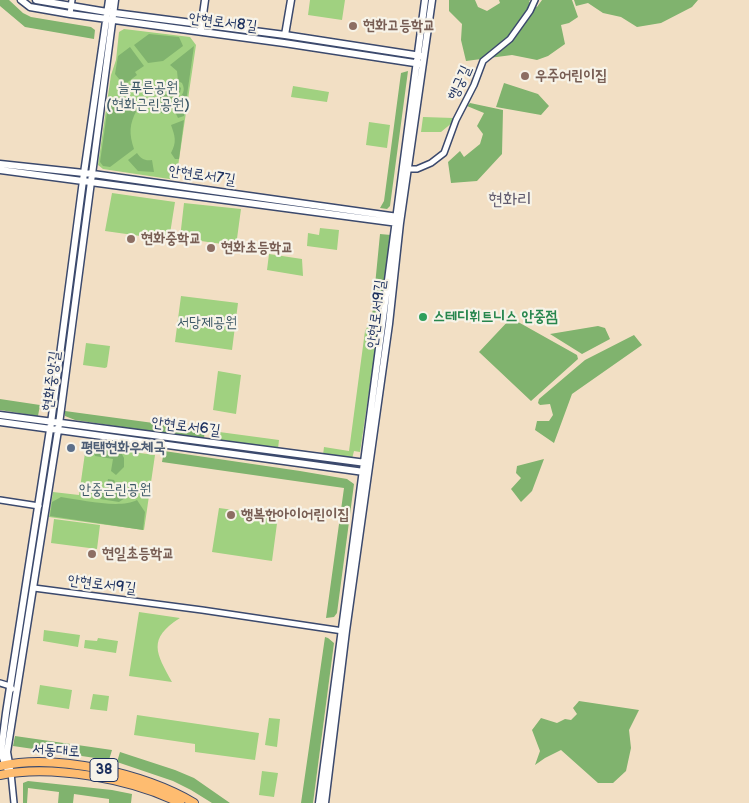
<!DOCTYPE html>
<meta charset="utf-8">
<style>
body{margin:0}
canvas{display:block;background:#f2dfc4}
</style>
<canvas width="749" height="803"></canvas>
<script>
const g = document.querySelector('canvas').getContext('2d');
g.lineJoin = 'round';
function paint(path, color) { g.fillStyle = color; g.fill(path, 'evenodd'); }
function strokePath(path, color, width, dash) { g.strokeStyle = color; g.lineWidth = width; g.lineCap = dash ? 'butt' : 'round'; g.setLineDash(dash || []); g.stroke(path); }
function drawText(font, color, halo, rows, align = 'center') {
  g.font = font + ' "Balsamiq Sans","Poor Story",sans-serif'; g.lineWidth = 4.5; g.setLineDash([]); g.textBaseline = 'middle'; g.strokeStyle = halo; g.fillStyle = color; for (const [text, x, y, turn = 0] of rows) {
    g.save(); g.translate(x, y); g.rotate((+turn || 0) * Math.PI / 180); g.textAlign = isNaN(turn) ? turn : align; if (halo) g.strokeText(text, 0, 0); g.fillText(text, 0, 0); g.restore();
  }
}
const green = new Path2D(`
 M310,0h35l-3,20 -34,-5z
 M124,29l66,8 6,8 -20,135 -73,-11 -5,-4 13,-90 5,-15 3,-28z
 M293,86l36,6 -2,10 -36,-5z
 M423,117l31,1 -1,4 -12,10h-20z
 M369,122l21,3 -3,23 -21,-3z
 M112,193l63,9 -6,38 -64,-9z
 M184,203l57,6 -5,37 -56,-8z
 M320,228l19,2 -2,20 -30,-4 1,-13 11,2z
 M269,254l33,5 1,17 -36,-6z
 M181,296l57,7 -6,47 -57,-8z
 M369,324l10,1 -19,127 -6,-1 -2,8 -29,-4 1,-8 25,4 16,-120z
 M86,343l24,3 -3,21 -2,1 -22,-3z
 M218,371l23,4 -5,39 -23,-4z
 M212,431l67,9 -1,9 -67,-9z
 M86,446l69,9 -11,75 -95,-13 4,-25 26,3z
 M219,508l59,8 -6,45 -60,-9z
 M54,519l46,6 -3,24 -46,-6z
 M139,612l41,6c-33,21 -24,35 -8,64l-43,-6z
 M44,630l36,5 -2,12 -35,-6z
 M98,638l20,3 -2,12 -32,-5 1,-8 12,1z
 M40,685l32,5 -3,19 -32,-5z
 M93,694l16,2 -2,15 -17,-2z
 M137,715l122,18 -4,27 -60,-8v-8l-61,-9z
 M269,718l11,1 -3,28 -12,-2z
 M262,771l16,2 -4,24 -15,-2z`);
const forest = new Path2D(`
 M0,0h9l14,13 8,4 60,10 4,3 -1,9 -69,-12 -25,-21z
 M449,0h26l3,7 9,4 13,-8 -1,-3h31l-1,2 8,5 5,-7h30l6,17 -9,6 -8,2 4,19 -17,12 -11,4 -25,-5 -46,6 -5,-21 1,-16 -13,-13z
 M574,0h124l-6,7 -31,16 -24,4 -16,-10 -18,-4 -15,-10 -12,3z
 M149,34l30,3 4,9 -20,15 -15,2 -14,-18z
 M194,46l-10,70 -6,2c-11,-21 12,-19 4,-35l-4,-2 -1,-10 -7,-6z
 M130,47l14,19 -9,6 2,3 -13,10 -9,-11 3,-18z
 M408,71l-18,135 -3,3 -7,-1 4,-7 17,-128z
 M504,83l34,11 11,12 -8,9 -45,-8z
 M176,84l5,4 -1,5 -9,6 -2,13 -3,2 -5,-1 -3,-5 2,-11 9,-4z
 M123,94l14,16c-8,14 -8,24 -3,39l-24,18 -7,-1 -3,-4 8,-56z
 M470,103l33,7 -1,44 -25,27 -26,2 -3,-21 12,-11 4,6 16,-13 3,-10 -6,-8 7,-13 -17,-7z
 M184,120l-5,39h-4l-4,-6c6,-11 4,-17 0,-28z
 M137,153c4,6 8,8 15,7l2,12 -16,-1 -10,-11z
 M380,234l11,1 -11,83 -8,-2z
 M511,318l66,37 1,4 -47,42 -52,-49z
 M598,326l7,2 5,11 -28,15 -32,-20z
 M634,335l8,10 -70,49 -18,49 -19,-13 2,-9h12l4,-6 -3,-11 -10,1 -2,-2 1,-4 46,-39z
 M0,399l40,6 -2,11 -38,-6z
 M65,411l140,19 -1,9 -129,-19 -10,-4z
 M93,448l28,4 3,6v9l-8,8 -5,-4 2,-12 -18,-3z
 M164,451l136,20 47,8 7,5 -17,129 -3,4 -8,1 18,-130 -182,-26z
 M544,459l-12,32 -11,11 -10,-13 10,-11 -5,-5 1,-7z
 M108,479l6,1 4,8 11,1 2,5 -12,8 -19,-3 -1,-6h6z
 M61,497c21,3 59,12 76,3l8,12 -2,18 -93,-14 2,-14z
 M325,637l3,1 6,5 -21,160h-12z
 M579,701l60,9 -10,20 2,18 -5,23 -13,12h-15l-37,-33 -16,8 -10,7 5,-14 -8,-21 9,-12 16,5 8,-4 6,1 6,-6 -4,-6z
 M15,736l97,14 -3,10 -96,-14z
 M120,752l55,18 19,8 36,25h-18l-21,-13 -18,-9 -56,-19z
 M28,781l84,9 20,4 -1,9h-22v-4l-35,-5 -1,9h-15l1,-11 -31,-4 -1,15h-4v-20z`);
const minor = new Path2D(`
 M70,14l2,-14
 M406,169h11l14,-6 13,-10 12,-33 18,-35 9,-24 27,-22 20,-28 5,-11
 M0,500l39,6
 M34,588l168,22 141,21
 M0,683l10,3 2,3
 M11,773l3,30`);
const tertiary = new Path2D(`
 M21,0l9,7 40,7 214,29 137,21
 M36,0l71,12 178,23 136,21
 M201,29l4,-29
 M285,35l6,-35
 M0,164l93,10 305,43
 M0,170l398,53
 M0,415l366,48
 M0,422l364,50
 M6,767l-5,-15 5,-39 45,-290 33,-250 25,-173
 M10,769l-3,-17 52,-328 56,-424
 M319,803l106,-803
 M325,803l21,-172 43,-307 11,-101 32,-223`);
const primary = new Path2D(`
 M0,766c56,-13 145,8 194,37
 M0,775c52,-11 132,4 180,28`);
const markers = [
 [353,26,5,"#8d6e63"],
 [525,76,5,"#8d6e63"],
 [131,239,5,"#8d6e63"],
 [211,248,5,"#8d6e63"],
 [423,317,5,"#2e9e5b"],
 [71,448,5,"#5c6f8a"],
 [231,515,5,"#8d6e63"],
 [92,554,5,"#8d6e63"]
];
const shields = [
 [104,770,28]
];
const shieldNames = [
 ["38",104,770]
];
const streetNames = [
 ["안현로서8길",223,23,7],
 ["행궁길",460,83,-66],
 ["안현로서7길",202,176,8],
 ["안현로서9길",377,314,-83],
 ["현화중앙길",52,381,-83],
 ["안현로서6길",186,427,7],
 ["안현로서9길",102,585,7],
 ["서동대로",56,751,3]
];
const educationNames = [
 ["현화고등학교",363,26],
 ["우주어린이집",535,76],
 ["현화중학교",141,239],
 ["현화초등학교",221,248],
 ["행복한아이어린이집",241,515],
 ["현일초등학교",102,554]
];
const parkNames = [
 ["늘푸른공원",148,88],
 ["(현화근린공원)",148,105],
 ["서당제공원",207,323],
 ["안중근린공원",115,490]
];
const leisureNames = [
 ["스테디휘트니스 안중점",433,317]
];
const serviceNames = [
 ["평택현화우체국",81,448]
];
const quarterNames = [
 ["현화리",510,200]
];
paint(green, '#a0d180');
paint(forest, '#80b36e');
strokePath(minor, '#3b496d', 8);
strokePath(tertiary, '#3b496d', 9);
strokePath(primary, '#3b496d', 10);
strokePath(minor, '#fff', 5);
strokePath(tertiary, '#fff', 6);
strokePath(primary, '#febc70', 8);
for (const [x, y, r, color] of markers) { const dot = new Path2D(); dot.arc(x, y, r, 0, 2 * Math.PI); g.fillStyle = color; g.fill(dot); strokePath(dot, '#f7f3e8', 2); }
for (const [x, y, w] of shields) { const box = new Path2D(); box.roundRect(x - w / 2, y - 11.5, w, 23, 4); g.fillStyle = '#f7f3e8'; g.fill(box); strokePath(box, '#1b2f5e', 1); }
drawText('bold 14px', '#1b2f5e', null, shieldNames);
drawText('15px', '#1b2f5e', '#f7f3e8', streetNames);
drawText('bold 15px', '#785e54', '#f7f3e8', educationNames, 'left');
drawText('15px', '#3c5866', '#f7f3e8', parkNames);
drawText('bold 15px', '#27864d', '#f7f3e8', leisureNames, 'left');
drawText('bold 15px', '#4e5e75', '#f7f3e8', serviceNames, 'left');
drawText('18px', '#605a6d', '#f7f3e8', quarterNames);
</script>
